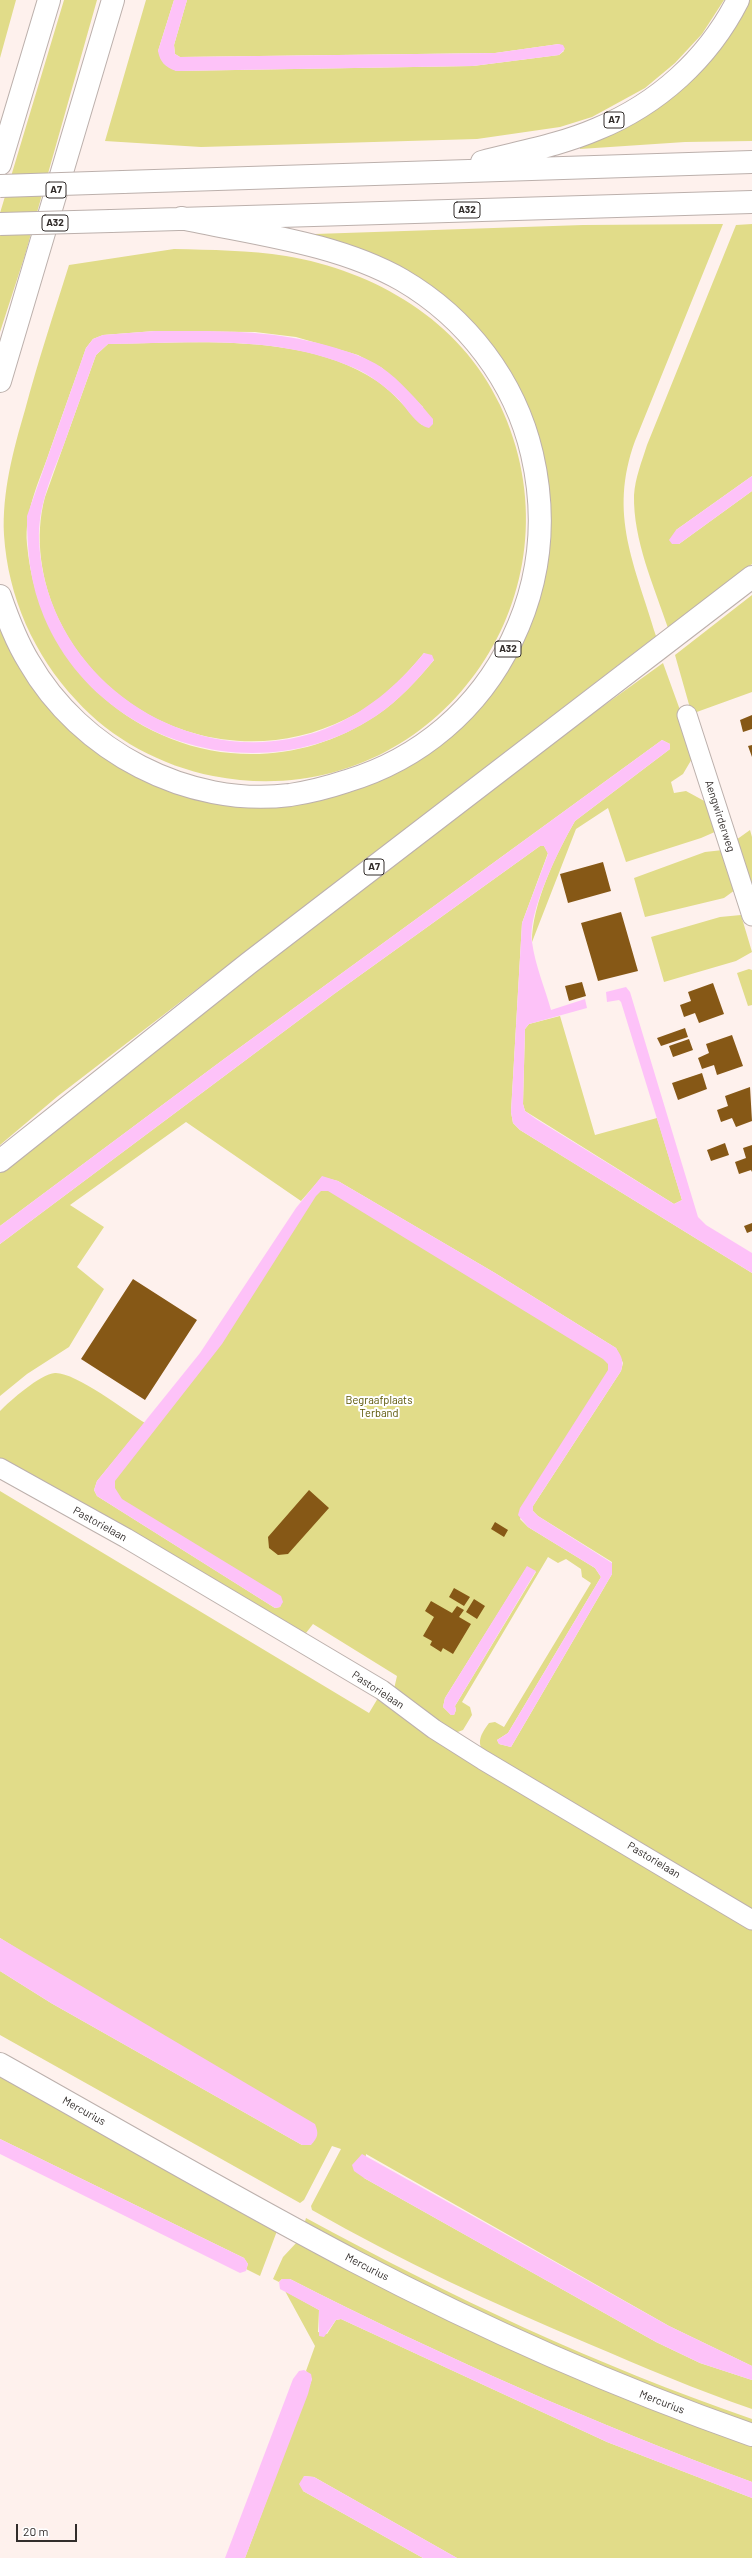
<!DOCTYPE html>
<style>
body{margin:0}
#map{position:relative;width:752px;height:2558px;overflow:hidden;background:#fef1ed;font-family:Barlow,sans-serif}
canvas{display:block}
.scale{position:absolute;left:16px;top:2524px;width:61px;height:18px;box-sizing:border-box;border:2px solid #322d2b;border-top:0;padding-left:5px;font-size:12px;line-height:14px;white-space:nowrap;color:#322d2b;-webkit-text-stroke:3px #fff;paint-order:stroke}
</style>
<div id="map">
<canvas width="752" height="2558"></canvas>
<div class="scale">20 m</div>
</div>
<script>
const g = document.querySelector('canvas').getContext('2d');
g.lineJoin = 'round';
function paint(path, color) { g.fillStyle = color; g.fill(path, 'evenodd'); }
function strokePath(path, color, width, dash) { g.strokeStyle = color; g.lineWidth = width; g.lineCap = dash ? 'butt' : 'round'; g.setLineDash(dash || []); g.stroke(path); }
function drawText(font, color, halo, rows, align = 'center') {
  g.font = font + ' Barlow,sans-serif'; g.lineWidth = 4; g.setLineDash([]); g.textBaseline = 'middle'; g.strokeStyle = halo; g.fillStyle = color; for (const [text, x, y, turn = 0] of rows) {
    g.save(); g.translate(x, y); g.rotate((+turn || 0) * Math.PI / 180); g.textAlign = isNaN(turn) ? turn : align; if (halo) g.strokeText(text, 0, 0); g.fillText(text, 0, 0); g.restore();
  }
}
const green = new Path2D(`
 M0,0h16l-16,58z
 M64,0h33l-72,255 -25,77v-119z
 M146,0h28l-16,51 18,20 297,-5 86,-11 5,-4 -5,-7 -64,9 -315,4 -5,-3 -1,-9 13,-45h537l-22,34 -27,29 -30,25 -53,29 -32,10 -83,12 -276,8 -96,-6z
 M749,0h3v141l-67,1 -105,7v-4l36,-15z
 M723,224l-88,217c-27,74 0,124 21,195l-598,460 -58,49v-523l113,139 172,43 185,-87 80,-186 -65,-192 -170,-100v-5l268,-9z
 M752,224v252l-76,54 3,14 73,-53v73l-84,64c-14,-42 -35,-88 -34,-133 1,-17 8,-34 13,-50l89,-220z
 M174,249c37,1 75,1 112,7 89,15 174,64 214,149 92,195 -73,413 -287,371 -51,-10 -102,-37 -137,-76 -42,-45 -68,-103 -72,-165 -2,-43 9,-84 21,-125 13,-49 29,-97 44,-145zM155,331l100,1 41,5 62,18 24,13 41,39 -1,18c-14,-15 -28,-32 -45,-44 -73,-49 -185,-38 -269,-37l-12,11 -51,142c-11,40 -4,85 14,123 52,107 181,152 287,99 32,-15 56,-39 78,-66l10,7c-17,20 -35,40 -57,55 -146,98 -335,1 -350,-171 -3,-32 12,-62 22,-91 12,-35 25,-70 37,-105l7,-9 10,-4z
 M752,595v97l-58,21 -4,-5 -15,-53z
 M663,663l17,47 13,47 -10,17 -12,8 3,11 12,-2 22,12 9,28 -16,7 -75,24 -18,-54 -32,21 -44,113c0,-38 24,-88 43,-121l95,-72v-5l-8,-4 -438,319 -224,167v-53l71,-60 510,-391z
 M750,830l2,7v52l-16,-49z
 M540,846h4l4,7 -26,70 -11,189 2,11 7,7 232,143v640l-266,-158c-11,-12 -5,-21 3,-32l6,-1 9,5 87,-144 -9,-6 -1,-8 -15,-10 -8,4 -10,-6 -86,145 8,5 2,8 -9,15 -8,3 -25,-14 -36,-30 3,-13 -84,-52 -7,9 -11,-1 -167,-101 -128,-70v-50c10,-10 40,-37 55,-38 20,-1 71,38 90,50l-48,58 -3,9 3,6 178,112 5,-1 1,-3 -180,-112 50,-67 52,-60 33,-48 80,-130 11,-5 9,5 145,80 135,86 2,7 -98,159 8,8 67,41 6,9 -93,156 -11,7 2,4 12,3 101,-173v-12l-74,-46 -5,-5v-5l88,-135 2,-8 -7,-15 -121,-75 -157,-92 -16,-4 -21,24 -115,-79 -116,83 34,22 -27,40 27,22 -35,58 -42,27 -27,22v-152l334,-250zM527,1567l9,5 -81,134 1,4 -2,5h-3l-8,-8 2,-9z
 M723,850l12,40 -11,8 -79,19 -11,-39 71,-26z
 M741,915l11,37 -16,9 -72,21 -13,-45 69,-20z
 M749,969l3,1v35l-4,1 -11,-33z
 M560,1016l35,119 62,-17 25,82 -8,4 -149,-93 -2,-7 2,-75 4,-5z
 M0,1491l369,222 9,-15 374,227v441l-83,-40 -303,-172 -2,24 292,164 44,21 52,17v29c-55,-19 -109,-42 -163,-65 -95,-40 -188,-83 -277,-134l-1,-4 30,-57 -9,-3 -28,54 -4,3 -300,-168v-64l51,32 251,142h9l-244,-165 -67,-42z
 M0,2075l277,156 -17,45 -14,-7 2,-5 -4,-6 -244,-119z
 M306,2218c143,78 292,148 446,201v6l-100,-37 -145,-61 -203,-102z
 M298,2241l454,203v38c-157,-58 -313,-127 -462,-203h-8l-3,3 -6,-3 10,-22z
 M285,2291l34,19 -1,22 9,2 9,-14 5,-1 266,123 145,56v60h-295l-143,-81 -10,-1 -1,15 120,67h-178l67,-179 -6,-8 9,-25z`);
const water = new Path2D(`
 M174,0h13l-13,45 1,9 5,3 315,-4 64,-9 4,1 2,4 -6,6 -86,11 -297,5c-11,-4 -16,-9 -18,-20z
 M155,331c64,0 119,-2 181,17 16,5 31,10 45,19 19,13 37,34 52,52v5l-4,4c-14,-3 -23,-22 -33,-31 -12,-11 -27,-23 -42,-29 -76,-34 -166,-25 -246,-24l-12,11c-11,30 -22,61 -33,92 -12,30 -25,60 -24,93 6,140 155,239 286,189 40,-16 72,-43 99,-76l8,2 2,5c-17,21 -36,41 -58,56 -116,77 -278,29 -332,-99 -14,-33 -17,-66 -17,-101l59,-168 7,-9 10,-4z
 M752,476v15l-73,53h-7l-3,-4 7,-10z
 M662,740l8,4v5l-95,72c-15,26 -48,92 -43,121 3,23 13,46 19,68l34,-11 2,9 -58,16 -4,5 -2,75 2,7 11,8 138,85 8,-4 -61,-198 -2,-2 -12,2 -1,-10 20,-5 4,5 68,225 8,8 46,28v20l-232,-143 -7,-7 -2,-11 11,-189 26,-69 -4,-8h-4l-206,148 -334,250v-18l224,-167z
 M322,1176l16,5 157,92 121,75c6,9 8,13 5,23l-88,135v5l5,5 74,47v11l-101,173 -12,-3 -2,-4 11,-7 93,-156 -6,-9 -67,-41 -10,-12 2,-7 88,-138v-6l-5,-5 -275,-168h-7l-5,5 -94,148 -107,137v7l7,11 159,97 2,6 -3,5 -5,1 -178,-112 -3,-6 3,-9 103,-128 96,-145z
 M527,1566l9,5 -81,135 1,4 -2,5h-3l-8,-8 2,-9z
 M0,1938l315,186c4,10 3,13 -4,21h-9l-251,-142 -51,-32z
 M0,2139l244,119 4,6 -2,7 -6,2 -240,-119z
 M362,2154l307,172 83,40v14l-52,-17 -44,-21 -292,-164 -10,-7 -2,-6z
 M282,2279h8c149,76 305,145 462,203v16l-145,-56 -266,-123 -5,1 -12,17 -5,-1v-26l-39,-21 -1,-7z
 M304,2370l7,4 1,5 -4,15 -63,164h-20l68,-179 6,-8z
 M304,2476l10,1 143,81h-34l-120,-67 -4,-7z`);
const building = new Path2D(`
 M752,715v14l-9,3 -3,-12z
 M752,745v12l-4,-11z
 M603,862l8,29 -43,12 -8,-29z
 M621,912l17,59 -40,10 -17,-58z
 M582,982l4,14 -17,5 -4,-15z
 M713,983l11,31 -25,9 -4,-10 -11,4 -4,-12 11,-4 -3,-9z
 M685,1028l3,9 -27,9 -4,-8z
 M732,1035l11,31 -26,9 -3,-10 -12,4 -4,-11 11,-5 -3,-9z
 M689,1039l4,11 -20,7 -4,-11z
 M702,1073l5,16 -29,11 -6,-17z
 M750,1087l2,34 -16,6 -4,-9 -11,4 -4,-12 11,-4 -3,-10z
 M725,1143l4,12 -18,6 -4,-11z
 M752,1145v27l-1,-2 -12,4 -4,-12 11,-4 -3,-10z
 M752,1223v8l-5,2 -3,-7z
 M133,1279l64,41 -52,80 -64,-41z
 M309,1490l20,18 -41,46 -10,1 -9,-7 -1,-11z
 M495,1522l13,8 -4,7 -13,-8z
 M454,1588l16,9 -6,9 -15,-9z
 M474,1599l11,7 -8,13 -11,-7z
 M431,1601l21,12 5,-7 7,4 -5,7 12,7 -18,30 -10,-6 -2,4 -11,-7 2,-4 -9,-5 11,-19 -9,-6z`);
const street = new Path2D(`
 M687,715l65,201
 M0,1468l126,70 256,152 52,39 49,31 269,160`);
const secondary = new Path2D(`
 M0,2064c118,66 234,134 354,197 128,67 261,126 398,174`);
const highway = new Path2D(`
 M482,162c38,-10 78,-17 115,-33 61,-25 111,-70 141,-129
 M0,164l49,-164
 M123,182l629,-20
 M111,221l641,-19
 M0,381l113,-381
 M0,596c8,23 16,45 29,66 51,89 159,146 261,133 20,-3 39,-8 57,-14 73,-22 132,-72 165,-141 29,-60 35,-121 20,-186 -17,-73 -65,-136 -130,-174 -65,-37 -148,-46 -221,-62
 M0,1161l249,-198 503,-386`);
const highwayBridge = new Path2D(`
 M0,186l123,-4
 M0,224l111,-3`);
const shields = [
 [614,120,20],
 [56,190,20],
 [467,210,26],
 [55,223,26],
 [508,649,26],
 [374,867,20]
];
const shieldNames = [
 ["A7",614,120],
 ["A7",56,190],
 ["A32",467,210],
 ["A32",55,223],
 ["A32",508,649],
 ["A7",374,867]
];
const streetNames = [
 ["Aengwirderweg",720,816,72],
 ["Pastorielaan",100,1524,29],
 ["Pastorielaan",378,1690,33],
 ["Pastorielaan",654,1860,31],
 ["Mercurius",84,2111,29],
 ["Mercurius",367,2267,27],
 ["Mercurius",662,2402,21]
];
const parkNames = [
 ["Begraafplaats",379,1400],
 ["Terband",379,1413]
];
paint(green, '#e1dc89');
paint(water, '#fdc2f8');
paint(building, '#865816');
strokePath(street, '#bcb0ac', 21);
strokePath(secondary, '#bcb0ac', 24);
strokePath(highway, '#bcb0ac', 24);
strokePath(street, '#fff', 19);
strokePath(secondary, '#fff', 22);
strokePath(highway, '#fff', 22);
strokePath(highwayBridge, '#bcb0ac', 24, []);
strokePath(highwayBridge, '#fff', 22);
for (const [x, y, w] of shields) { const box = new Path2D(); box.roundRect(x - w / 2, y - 8, w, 16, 3); g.fillStyle = '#fff'; g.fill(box); strokePath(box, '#322d2b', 1); }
drawText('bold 10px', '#322d2b', null, shieldNames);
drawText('11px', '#322d2b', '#fff', streetNames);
drawText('11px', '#595302', '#fff', parkNames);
</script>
